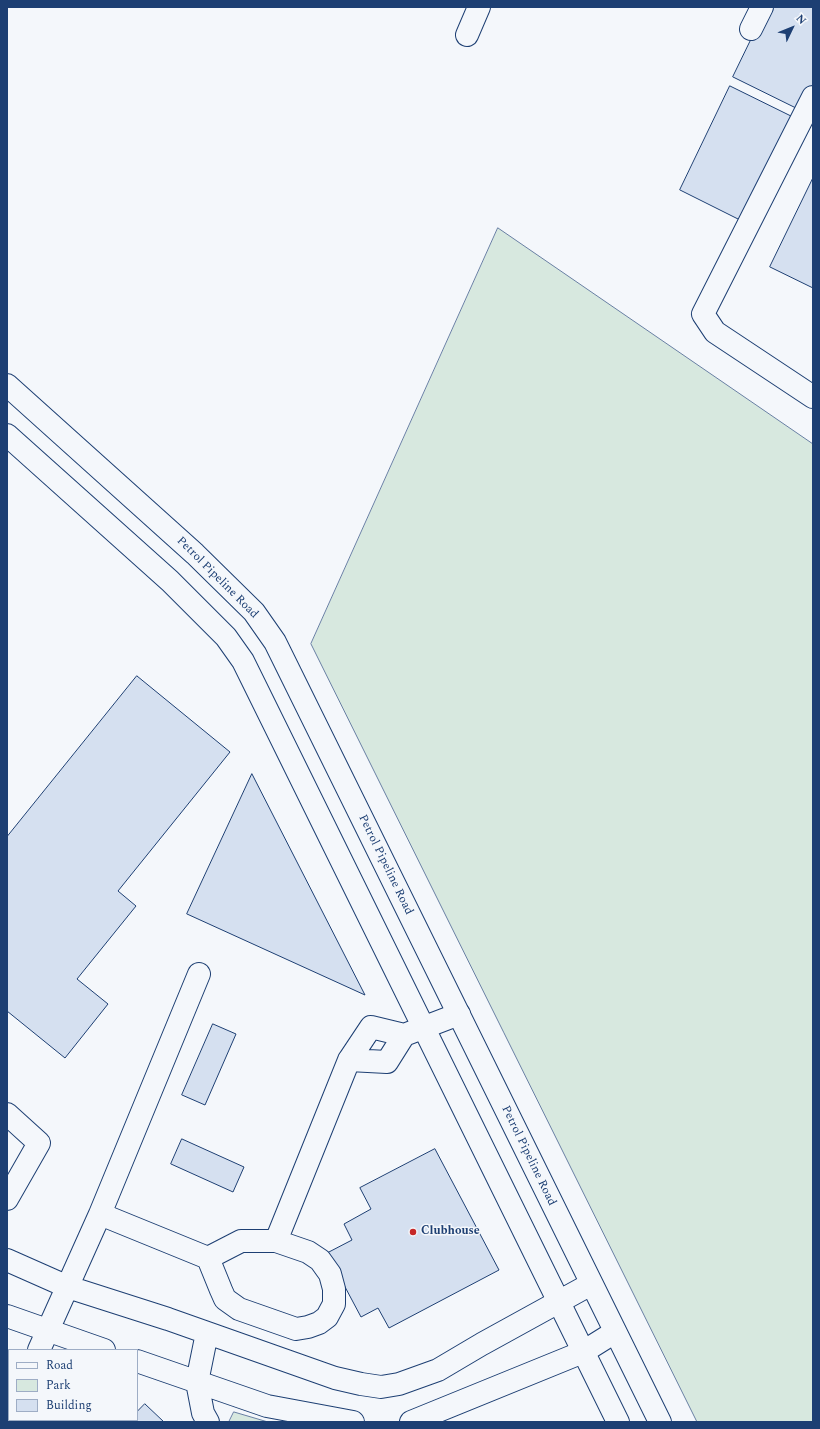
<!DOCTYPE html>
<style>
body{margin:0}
#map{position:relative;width:820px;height:1429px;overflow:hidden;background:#f4f7fb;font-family:Spectral,serif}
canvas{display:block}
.frame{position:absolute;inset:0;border:8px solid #1d3f73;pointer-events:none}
.legend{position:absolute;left:8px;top:1349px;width:130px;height:72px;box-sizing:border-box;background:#f4f7fb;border:1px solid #9eadc5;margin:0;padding:5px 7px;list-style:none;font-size:12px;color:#1d3f73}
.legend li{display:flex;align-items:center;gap:8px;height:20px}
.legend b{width:20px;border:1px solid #9eadc5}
.north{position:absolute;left:772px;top:8px;width:40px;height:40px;-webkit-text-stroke:3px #f4f7fb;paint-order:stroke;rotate:47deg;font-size:11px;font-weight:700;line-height:16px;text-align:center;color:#1d3f73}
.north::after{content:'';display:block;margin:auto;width:14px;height:18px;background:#1d3f73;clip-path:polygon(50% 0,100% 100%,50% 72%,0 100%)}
</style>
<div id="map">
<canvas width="820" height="1429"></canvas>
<div class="frame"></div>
<ul class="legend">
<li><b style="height:5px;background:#f4f7fb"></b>Road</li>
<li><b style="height:11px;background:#d7e8df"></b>Park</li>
<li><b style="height:11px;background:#d5e0f0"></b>Building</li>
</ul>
<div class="north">N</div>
</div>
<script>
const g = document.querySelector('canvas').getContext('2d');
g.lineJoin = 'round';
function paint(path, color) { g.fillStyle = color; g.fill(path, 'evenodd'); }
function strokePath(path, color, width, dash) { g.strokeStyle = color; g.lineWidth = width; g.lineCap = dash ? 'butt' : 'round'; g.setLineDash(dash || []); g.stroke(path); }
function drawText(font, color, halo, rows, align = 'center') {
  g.font = font + ' Spectral,serif'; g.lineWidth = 3; g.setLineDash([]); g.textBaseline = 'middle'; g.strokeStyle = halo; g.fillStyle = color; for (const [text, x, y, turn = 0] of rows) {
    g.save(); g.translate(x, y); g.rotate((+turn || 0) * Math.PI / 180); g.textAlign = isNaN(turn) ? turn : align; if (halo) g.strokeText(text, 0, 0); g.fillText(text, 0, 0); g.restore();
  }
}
const green = new Path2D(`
 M498,228l315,216v978h-116l-386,-778z
 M234,1412l34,10h-39z`);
const building = new Path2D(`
 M767,7h46v77l-13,26 -67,-33z
 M730,86l65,32 -51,104 -64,-32z
 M813,178v110l-43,-21z
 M137,676l93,76 -112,139 18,15 -59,73 31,25 -43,54 -58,-47v-174z
 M252,774l113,221 -178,-81z
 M213,1024l23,10 -31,71 -23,-10z
 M182,1139l62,28 -11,25 -62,-28z
 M435,1149l64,121 -110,58 -11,-20 -17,9 -34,-64 25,-13 -8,-16 27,-15 -11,-21z
 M145,1404l19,18h-37l2,-2h8v-8z`);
const minor = new Path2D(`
 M751,29l11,-22
 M467,35l12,-28
 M813,97l-110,217 12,18 98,65
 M349,1060l38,2 17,-27 55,-21
 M7,1114l32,29 -32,56
 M100,1214l108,44 13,32 4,9 14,10 57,20 12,-2 11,-4 8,-6 7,-13v-15l-4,-15 -10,-14 -12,-8 -32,-11h-35l-33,17
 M276,1241l73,-181 22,-33 33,8
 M7,1260l61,27 100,32 167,59 26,6 20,3 18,-3 39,-14 44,-26 109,-60
 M7,1316l97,34
 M207,1333l-10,49 6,31 5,9
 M39,1350l61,-136 99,-240
 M137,1361l130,45 86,16
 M7,1414l2,-4
 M75,1422l1,-2
 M411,1422l172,-70 32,-20`);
const major = new Path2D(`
 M7,385l188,169 59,58 21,30 385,780
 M7,435l163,146 56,56 17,24 375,761`);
const markers = [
 [413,1232,4,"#c62828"]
];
const streetNames = [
 ["Petrol Pipeline Road",217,578,45],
 ["Petrol Pipeline Road",385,865,64],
 ["Petrol Pipeline Road",528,1156,64]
];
const poiNames = [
 ["Clubhouse",421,1232]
];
paint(green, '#d7e8df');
strokePath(green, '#687fa3', 1);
paint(building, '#d5e0f0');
strokePath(building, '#1d3f73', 1);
strokePath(minor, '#1d3f73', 24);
strokePath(major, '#1d3f73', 24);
strokePath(minor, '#f4f7fb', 22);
strokePath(major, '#f4f7fb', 22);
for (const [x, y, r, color] of markers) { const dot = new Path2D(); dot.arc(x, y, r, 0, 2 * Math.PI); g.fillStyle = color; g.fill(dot); strokePath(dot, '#f4f7fb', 1.5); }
drawText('12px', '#1d3f73', '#f4f7fb', streetNames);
drawText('bold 12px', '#1d3f73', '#f4f7fb', poiNames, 'left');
</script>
